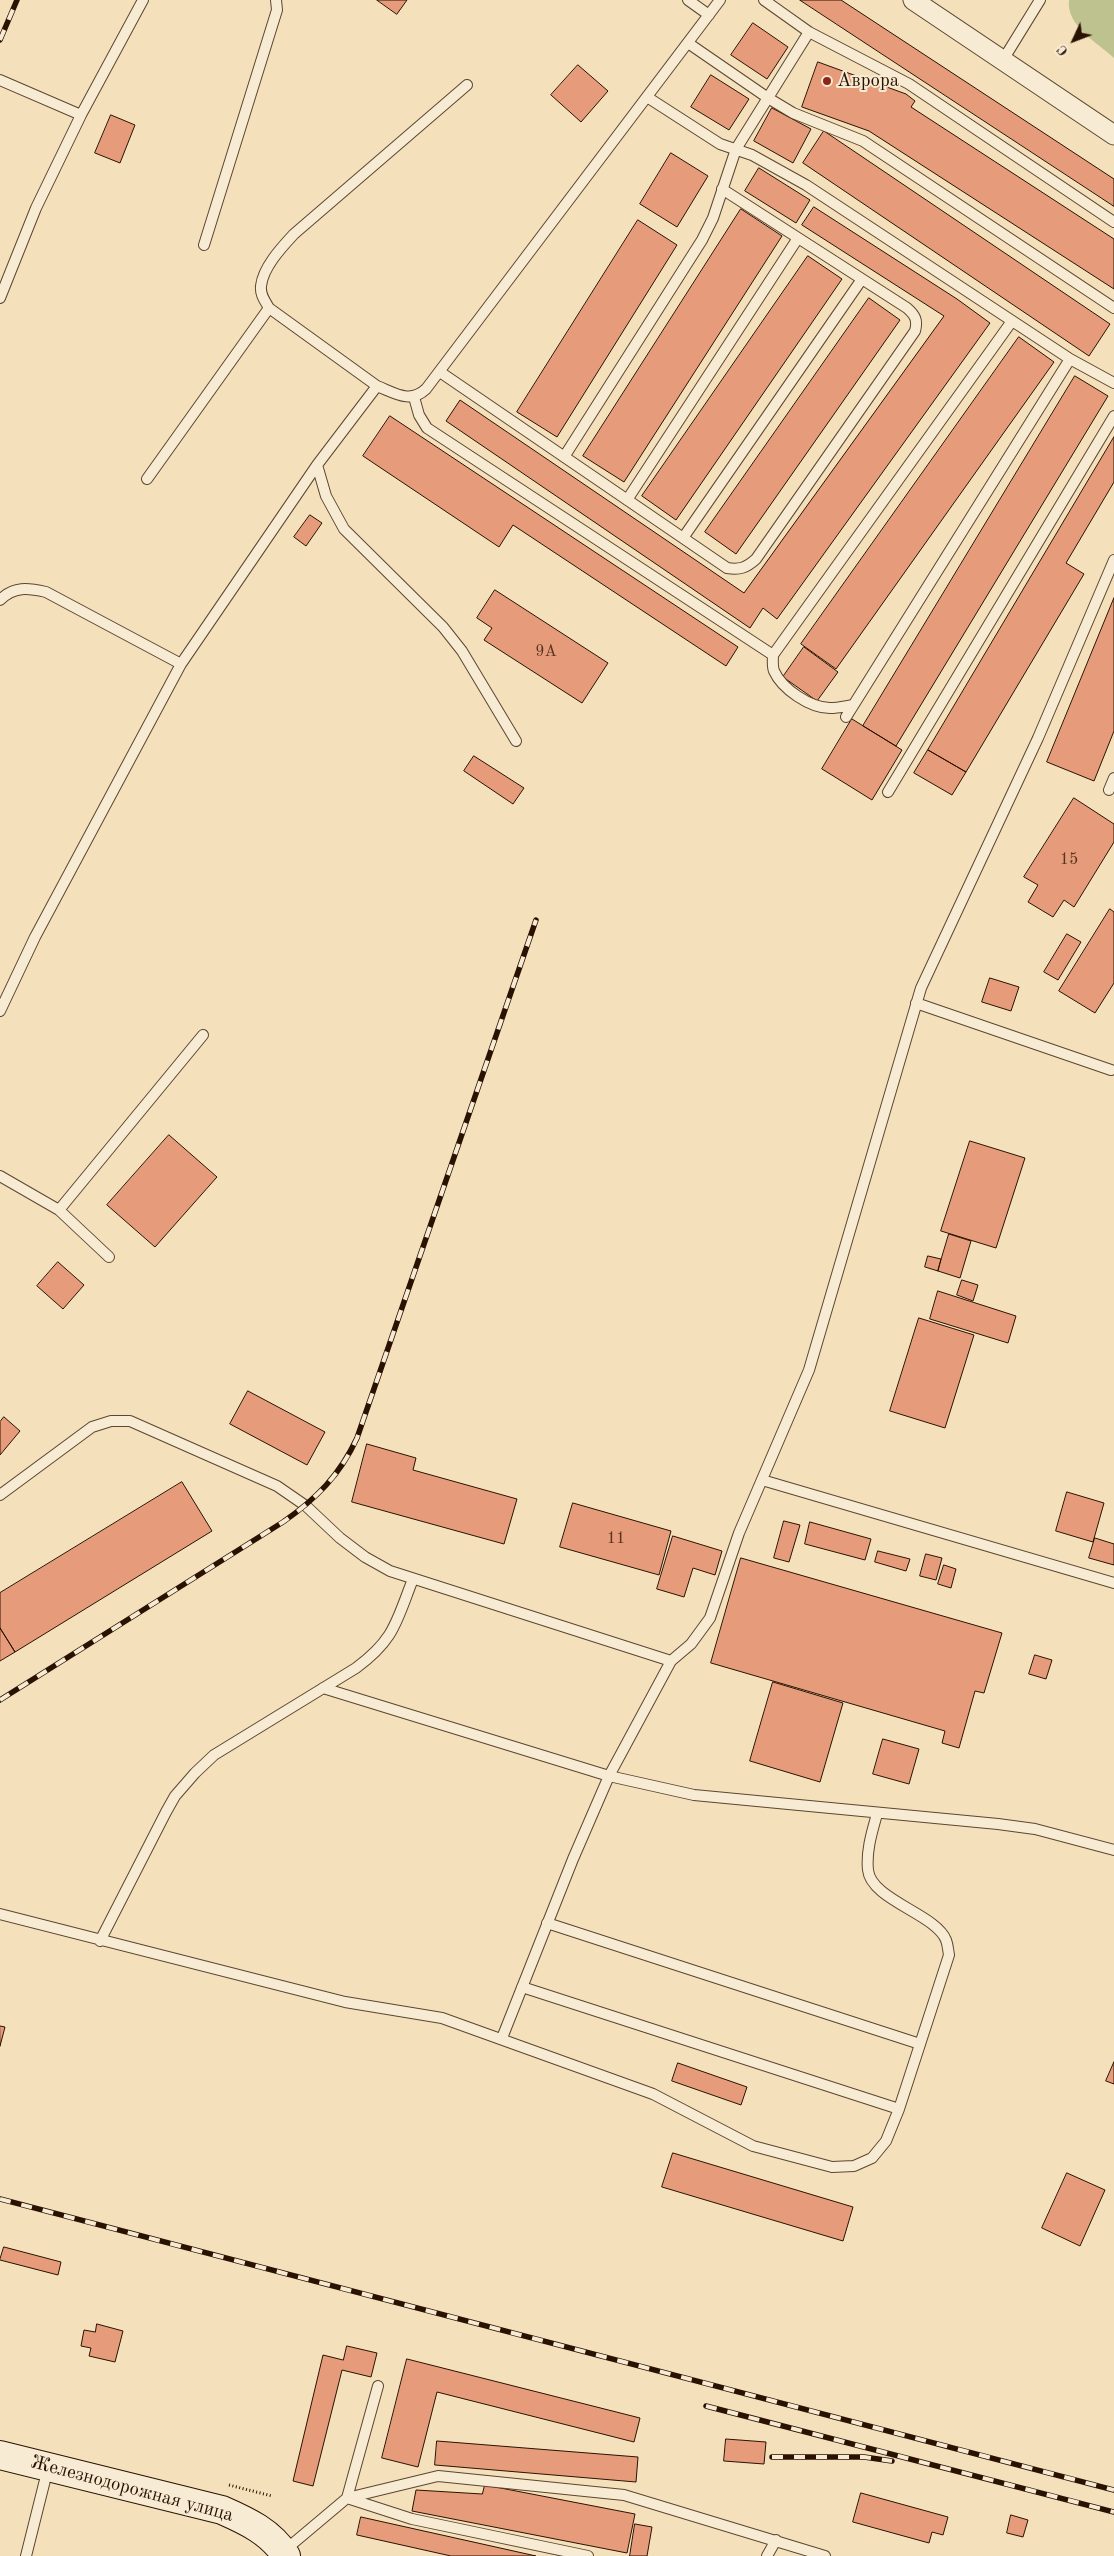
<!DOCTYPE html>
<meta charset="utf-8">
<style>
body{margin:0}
#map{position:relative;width:1114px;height:2556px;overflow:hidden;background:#f4e0bb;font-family:"Old Standard TT",serif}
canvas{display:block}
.north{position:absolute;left:1049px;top:15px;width:50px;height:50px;-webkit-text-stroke:4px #f8ebd3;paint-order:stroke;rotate:227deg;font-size:14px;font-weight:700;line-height:20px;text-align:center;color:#291202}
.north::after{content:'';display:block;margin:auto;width:18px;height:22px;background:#291202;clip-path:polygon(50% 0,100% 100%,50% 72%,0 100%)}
</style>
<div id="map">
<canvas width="1114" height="2556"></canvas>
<div class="north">С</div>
</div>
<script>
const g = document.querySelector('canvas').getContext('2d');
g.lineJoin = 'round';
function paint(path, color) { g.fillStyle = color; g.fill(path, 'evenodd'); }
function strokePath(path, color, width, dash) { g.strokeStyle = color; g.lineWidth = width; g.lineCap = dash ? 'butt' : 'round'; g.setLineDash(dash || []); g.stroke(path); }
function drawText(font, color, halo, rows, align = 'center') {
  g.font = font + ' "Old Standard TT",serif'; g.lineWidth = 4; g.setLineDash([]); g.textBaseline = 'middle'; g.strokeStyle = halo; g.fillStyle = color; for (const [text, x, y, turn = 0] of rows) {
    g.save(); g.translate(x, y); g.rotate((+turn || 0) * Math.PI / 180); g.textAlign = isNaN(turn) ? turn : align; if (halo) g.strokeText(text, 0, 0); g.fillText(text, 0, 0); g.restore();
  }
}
const green = new Path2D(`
 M1069,0h45v58c-17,-16 -48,-32 -45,-58z`);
const building = new Path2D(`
 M377,0h30l-10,14z
 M800,0h41l273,179v27z
 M753,23l35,24 -21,32 -36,-24z
 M818,62l88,32 9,7 -4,6 203,132v50l-245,-158 -67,-24z
 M578,65l30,26 -27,31 -30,-27z
 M711,75l38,24 -20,31 -38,-23z
 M772,108l39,21 -18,34 -39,-22z
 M111,115l24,10 -15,38 -25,-10z
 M824,131l286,193 -21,32 -286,-193z
 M671,153l37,23 -31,51 -37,-23z
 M759,168l51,32 -14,23 -51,-32z
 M814,207l143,92 33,24 -213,296 -14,-11 -13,20 -304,-207 14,-21 284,193 200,-277 -142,-91z
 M741,209l41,27 -158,246 -41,-26z
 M638,220l39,25 -120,192 -40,-25z
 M808,256l34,23 -166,241 -34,-24z
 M869,298l31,22 -164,234 -31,-22z
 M1019,337l35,25 -218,307 -35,-25z
 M1075,376l33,20 -212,350 -33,-20z
 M390,416l348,231 -12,19 -213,-141 -14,22 -136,-91z
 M1114,437v45l-48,81 18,11 -118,198 -38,-22z
 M310,515l12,8 -16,23 -12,-9z
 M495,590l113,73 -26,40 -98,-63 8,-12 -15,-10z
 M1114,598v133l-20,50 -47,-19z
 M804,647l34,25 -21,29 -34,-24z
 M852,719l50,31 -30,50 -50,-31z
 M928,750l38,22 -14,23 -38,-22z
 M474,756l50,32 -11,16 -49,-33z
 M1074,798l40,26v18l-40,65 -10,-7 -11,17 -25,-15 10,-17 -14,-8z
 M1110,909l4,3v71l-19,30 -36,-22z
 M1067,934l14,8 -23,38 -14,-8z
 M990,978l29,9 -8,24 -29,-9z
 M169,1135l48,42 -62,70 -48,-42z
 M970,1141l55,17 -29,90 -55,-17z
 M949,1234l22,7 -11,37 -22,-7z
 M928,1256l13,3 -3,12 -13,-4z
 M58,1262l26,23 -21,24 -26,-23z
 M962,1280l16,5 -5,16 -16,-6z
 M938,1291l78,25 -8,27 -78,-24z
 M919,1318l55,17 -29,93 -55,-17z
 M248,1391l77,41 -18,33 -77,-41z
 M4,1417l16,14 -20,24v-33z
 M367,1444l49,14 -3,12 104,29 -13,45 -152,-42z
 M182,1482l30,49 -197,121 -15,-24v-35z
 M1067,1492l37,11 -11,39 -37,-11z
 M573,1503l98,28 -12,44 -99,-28z
 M784,1521l16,4 -11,37 -15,-4z
 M810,1522l61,17 -6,21 -60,-16z
 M673,1536l49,15 -7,24 -22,-7 -9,29 -27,-8z
 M1095,1538l19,6v21l-25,-7z
 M878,1551l32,8 -4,12 -31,-9z
 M926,1554l16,4 -6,22 -16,-4z
 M741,1558l261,75 -18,60 -9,-2 -16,57 -17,-5 3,-12 -234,-68z
 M944,1565l12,4 -5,19 -13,-4z
 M0,1628l15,24 -15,9z
 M1035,1655l17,5 -6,19 -17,-5z
 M773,1682l70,21 -23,79 -70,-21z
 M883,1739l36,10 -10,35 -36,-10z
 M0,2026l5,1 -5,19z
 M1114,2062v22l-8,-3z
 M678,2063l69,24 -6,18 -69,-24z
 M673,2153l180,54 -10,34 -181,-54z
 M1067,2173l38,17 -25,56 -38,-18z
 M4,2247l57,15 -3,13 -58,-15z
 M97,2324l26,7 -8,31 -26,-6 2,-8 -10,-2 3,-16 11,2z
 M347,2346l30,7 -6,24 -29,-7 -29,116 -20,-5 30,-126 20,5z
 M407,2359l233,59 -6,24 -197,-50 -19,75 -36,-9z
 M726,2439l40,3 -2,22 -40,-3z
 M437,2441l201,16 -2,25 -201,-17z
 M485,2485l150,29 -8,39 -215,-42 4,-21 66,4z
 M861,2493l87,24 -5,18 -11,-3 -3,11 -76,-21z
 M1011,2515l17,5 -5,17 -16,-4z
 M361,2517l175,39h-85l-94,-21z
 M635,2524l17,3 -5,29h-17z`);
const path = new Path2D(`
 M229,2485l43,11`);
const service = new Path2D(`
 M688,0l21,15
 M764,0l45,32 100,52 205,138
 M688,43l80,55 25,15 70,28 251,167
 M1003,60l37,-60
 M0,80l81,35
 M647,97l73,47 32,11 54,30 264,174 44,24
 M204,245l73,-235 -1,-10
 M0,298l36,-90 45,-93 62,-115
 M440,372l287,196c13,2 19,0 29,-9l159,-228c3,-11 0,-16 -8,-23l-185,-119
 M377,386l-108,-78c-4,-7 -9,-13 -8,-22 2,-19 21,-39 33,-52l173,-149
 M414,397l5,18 8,13 346,227
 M564,457l138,-217 11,-22 23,-69 73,-117
 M147,479l122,-171
 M627,500l171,-262
 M683,538l179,-259
 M0,600c14,-14 28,-12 46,-8l135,72
 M853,705c-7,1 -15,3 -23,3 -20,0 -48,-19 -56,-37 -2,-5 -1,-11 -1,-16l239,-334
 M846,717l224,-358
 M516,741l-54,-90 -19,-24 -99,-98 -18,-33 -9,-31 60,-79c18,7 33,18 49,3l294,-389
 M1109,790l5,-12
 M888,792l226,-376
 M916,1003l195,67
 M0,1011l35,-74 146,-273 136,-199
 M0,1176l59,34 50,47
 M59,1210l144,-175
 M762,1480l352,103
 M0,1495l92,-68 19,-6h19l147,65 29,20 34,32 25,19 25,14 281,90
 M323,1688l286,88 85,19 304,29 37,5 79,21
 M0,1914l345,88 97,16 211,76 100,52 79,21 22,-1 18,-8 14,-17 13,-32 50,-154c-1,-5 -1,-10 -3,-15 -10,-26 -75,-40 -78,-70 -2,-19 4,-38 9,-56
 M547,1923l373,121
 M100,1941l66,-129 9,-16 20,-23 19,-18 142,-87c39,-29 40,-46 57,-89
 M522,1987l377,122
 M502,2038l71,-179 36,-83 62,-115 20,-17 19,-26 29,-85 70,-163 112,-382 117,-250 76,-178
 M378,2386l-31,112 65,21 176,37
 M284,2551l63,-53 91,-22 186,19 201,61
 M26,2556l22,-88
 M767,2556l9,-16`);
const minor = new Path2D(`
 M913,0l201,135`);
const secondary = new Path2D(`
 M0,2455l222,55c25,11 49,22 64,46`);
const rail = new Path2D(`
 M0,40l17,-40
 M0,1700l283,-178c33,-23 57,-47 74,-84l179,-518
 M0,2199l1114,291
 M706,2406l408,106
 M772,2457h92l28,4`);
const markers = [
 [827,81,5,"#8f2418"]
];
const numberNames = [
 ["9А",546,652],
 ["15",1069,860],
 ["11",616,1539]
];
const poiNames = [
 ["Аврора",837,81]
];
const streetNames = [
 ["Железнодорожная улица",132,2489,15]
];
paint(green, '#bdc28f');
paint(building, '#e69c7b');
strokePath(building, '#291202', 1);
strokePath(service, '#5c4630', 12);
strokePath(minor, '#5c4630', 21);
strokePath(secondary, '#291202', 30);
strokePath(path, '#291202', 3, [1, 2.5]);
strokePath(service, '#f8ebd3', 10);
strokePath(minor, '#f8ebd3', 19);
strokePath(secondary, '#f8ebd3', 28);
strokePath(rail, '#291202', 5.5);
strokePath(rail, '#f8ebd3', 4, [11]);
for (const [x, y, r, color] of markers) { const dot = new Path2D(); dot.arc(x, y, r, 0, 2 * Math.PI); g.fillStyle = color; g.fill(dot); strokePath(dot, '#f8ebd3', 2); }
drawText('16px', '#583420', null, numberNames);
drawText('19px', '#291202', '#f8ebd3', poiNames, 'left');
drawText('19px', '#291202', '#f8ebd3', streetNames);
</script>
